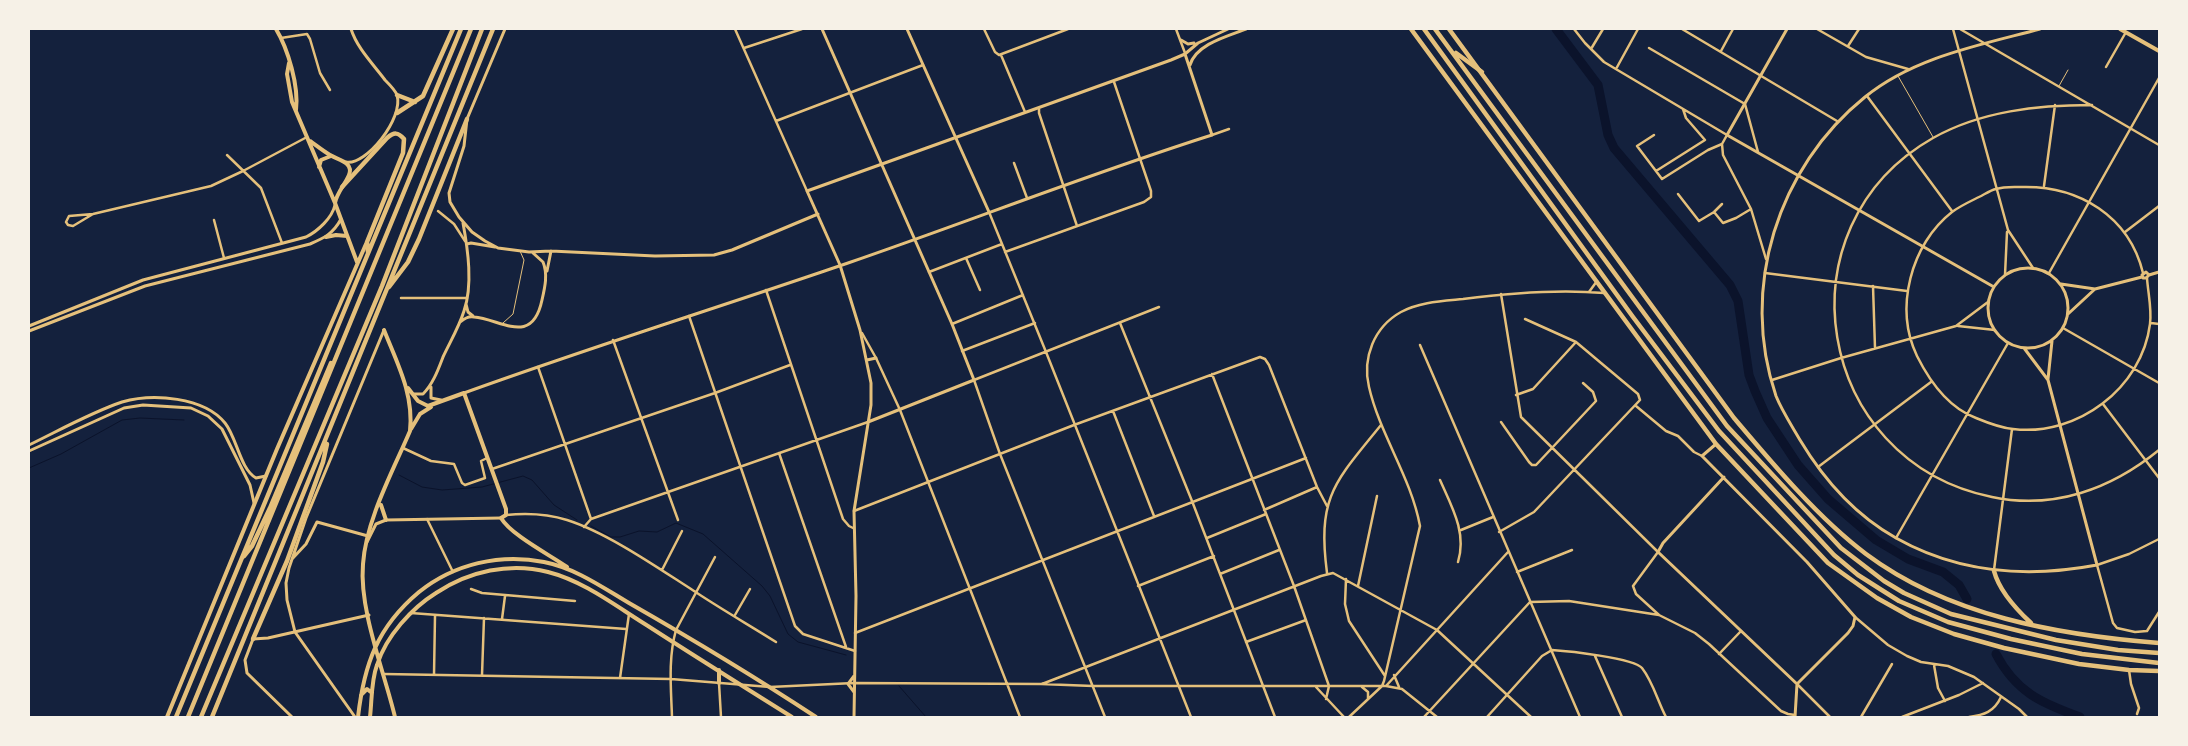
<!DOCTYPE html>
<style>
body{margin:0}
#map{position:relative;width:2188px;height:746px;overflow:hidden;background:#14213d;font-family:Mulish,sans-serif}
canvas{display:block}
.frame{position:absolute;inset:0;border:30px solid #f6f1e7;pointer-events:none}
</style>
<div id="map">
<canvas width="2188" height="746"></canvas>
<div class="frame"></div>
</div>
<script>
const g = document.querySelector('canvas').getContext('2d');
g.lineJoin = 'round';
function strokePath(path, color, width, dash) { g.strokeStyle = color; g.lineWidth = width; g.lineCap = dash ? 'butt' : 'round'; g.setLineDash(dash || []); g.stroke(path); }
const stream = new Path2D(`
 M29,468l32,-14 61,-34 18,-2 44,2
 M399,475l23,12 20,3 40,-3 41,-11 9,4 22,25 23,15
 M591,526l20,11h9l19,-6 18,1 19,-9 27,11 59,52 8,10 18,38 10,8 48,13
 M899,686l27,31`);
const river = new Path2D(`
 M1556,29l42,56 10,50 6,13 116,137 8,16 11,74 6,16 12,27 31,47 30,34 48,41 32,19 35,13 16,13 8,14
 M1996,654c20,38 45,49 84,63`);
const service = new Path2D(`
 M1898,76l35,61
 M2059,86l9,-16
 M503,323l10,-9 11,-54 -4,-9`);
const minor = new Path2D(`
 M735,29l72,162
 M984,29l11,23 4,3 69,-26
 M1176,29l9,24
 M1574,29l11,14 19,19 123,73 -5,9 1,11 28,54 15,50
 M1682,29l155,92
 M1817,29l49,28 42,12
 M1953,29l55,201 25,38
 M1960,29l199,116
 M281,38l26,-4 3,5 10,34 10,17
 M1848,46l11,-17
 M744,48l58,-19
 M1649,48l96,56 13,48
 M1591,49l12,-20
 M1721,51l12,-22
 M1001,55l24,57
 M2106,67l20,-35
 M1616,69l22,-40
 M1867,96l85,115
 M2092,105c-54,0 -111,6 -159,33 -157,89 -118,323 59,359 62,13 119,-8 167,-47
 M1039,109v4l38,113
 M776,121l147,-56
 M1212,135l17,-6
 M1654,135l-17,11 25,33 46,-29 14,-6
 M227,155l34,33 21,55
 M1014,163l13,35
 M1656,171l49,-31 -19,-22 -3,-9
 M2044,186l11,-81
 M1678,194l21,27 15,-9 8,-8
 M438,211l16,13 11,17
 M989,212l57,140 145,365
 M1714,212l9,11 13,-5 15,-9
 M93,214l-20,12 -5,-1 -2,-3 3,-6 24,-2 118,-28 32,-15 64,-34
 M214,220l10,38
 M2125,232l34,-26
 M1005,252l139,-50 7,-5v-6l-37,-109
 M966,258l14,32
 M929,272l73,-28
 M1765,273l142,18
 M2049,273l110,-195
 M2143,273c-14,-57 -64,-87 -120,-86 -8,0 -18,-1 -27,2 -5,1 -11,5 -17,8 -8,4 -19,9 -27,15 -41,32 -58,96 -35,144 13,26 32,52 59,62 12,5 25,10 37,11 64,8 129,-41 137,-105 2,-15 -2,-31 -3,-46
 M2005,275l2,-43
 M1873,286l2,62
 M766,290l77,229 6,7 4,2
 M1589,292l8,-11
 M1501,294l20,123 137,135 -25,34 3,8 23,21
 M401,298h66
 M689,316l106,310 8,8 52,17
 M1120,323l72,178 83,216
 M2151,323l8,1
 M952,324l71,-29
 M1958,326l37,4
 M2063,328l96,55
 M862,333l14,25 24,52 120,307
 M613,340l65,180
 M1420,345l160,372
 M962,351l73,-28
 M538,367l53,152
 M1212,374l82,212 35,100 -3,13
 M1772,380l69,-22 115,-32 32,-24
 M1516,395l17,-6 43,-47
 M2103,404l56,74
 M1636,406l30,25 12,5 16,16 8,4
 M1113,411l41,105
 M1501,422l28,40 3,3h4l60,-64 -3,-9 -10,-9
 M403,448l28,13 23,3 8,19 3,2 20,-7 -4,-17 6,-3
 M779,453l67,194
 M1818,467l113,-85
 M492,469l223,-76 75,-28
 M1440,480c12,27 27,53 18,82
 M1264,510l53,-23
 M854,511l220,-86 186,-68 5,2 4,6 48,122 10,19
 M506,515c20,-2 42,-1 61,5 41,13 91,48 127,71 27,18 55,34 82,51
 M427,519l26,53
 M584,527l7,-8 277,-97
 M1461,530l32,-13
 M1499,532l35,-20 106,-112 -2,-6 -62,-52 -51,-23
 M1207,538l59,-24
 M1896,538l112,-195
 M2159,539l-30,15 -32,11 16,58 4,5 18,4 12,-1 12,-19
 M662,570l20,-39
 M1994,570l18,-141
 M1517,572l55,-22
 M1327,573c-10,-77 8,-91 54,-148
 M1220,574l59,-24
 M1346,579l-1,25 4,17 36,55
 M1138,586l76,-30
 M1358,586l19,-90
 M471,589l11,4 93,8
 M411,613l215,16
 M735,615l15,-26
 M1855,617l33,28 19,11 14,6 27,4 26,11 45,32 8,8
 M502,619l3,-23
 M855,633l451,-175
 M1246,642l60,-22
 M1719,654l22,-23
 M1595,656l27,61
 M1934,665l4,23 7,13
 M2129,670l2,14 8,24 -2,6
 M384,674l287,5 99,8 84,-4 187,1 52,2h293l16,3 35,28
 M434,675l1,-59
 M482,675l2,-57
 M1394,675l5,12
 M620,678l9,-64
 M719,683l2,34
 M1042,684l279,-108 12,-3 104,57 94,87
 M1798,685l32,32
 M1386,686l122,-134
 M1316,687l28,30
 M1362,687l6,5v7
 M672,717c-1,-29 -4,-59 4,-87l39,-73
 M1105,717l-105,-263 -26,-74 185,-73
 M1349,717l33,-31 2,-5 36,-155c-9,-49 -40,-91 -51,-139 -7,-29 5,-60 32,-75 18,-10 42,-11 62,-13 46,-6 95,-10 141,-6
 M1424,717l106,-115 39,-1 90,14 36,18 14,11 72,67 7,3 7,1
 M1487,717l55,-61 10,-6c15,1 82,8 90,18 11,14 16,34 24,49
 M1861,717l31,-53
 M1902,717l57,-22 24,-12
 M1969,717c15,-2 25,-5 32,-20`);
const tertiary = new Path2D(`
 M505,29l-38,90 -3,27 -15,47 1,9 9,15 13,15 13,9 13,7 31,4 22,-1 104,5 59,-1 18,-5 86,-36
 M822,29l130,295 22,56 -106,42
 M907,29l82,183
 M1787,29l-60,106 267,152
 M1181,40l7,4 6,-1
 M1190,65c6,-21 38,-29 56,-36
 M346,162c20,4 58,-44 51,-67 -2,-5 -8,-11 -12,-15 -12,-16 -28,-32 -34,-51
 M467,244l4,-1 24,4
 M1988 308a40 40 0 1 1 80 0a40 40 0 1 1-80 0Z
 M547,271l4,-20
 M2149,275l-3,-3 -4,3 1,3h3l3,-3 10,-3
 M2061,284l34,5 47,-12
 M466,304l2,8 5,4
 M2068,314l27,-25
 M460,322c4,-3 8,-6 14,-5 27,2 58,30 68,-17 3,-13 6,-26 1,-38l-10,-9
 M29,326l114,-46 163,-43c12,-6 26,-19 29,-32
 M29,331l116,-45 165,-42c14,-6 23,-10 31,-25
 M2024,348l24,32 49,185c-69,13 -139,8 -201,-27 -41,-23 -72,-58 -96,-98 -8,-14 -18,-29 -24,-44 -37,-108 2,-229 89,-299 49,-40 115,-52 175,-68
 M867,360l9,-2
 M2048,379l4,-38
 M431,387v11l10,2
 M464,393c127,-46 256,-86 384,-130 122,-42 241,-89 364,-128l-27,-81
 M414,394h9c10,-10 15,-24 20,-37 7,-15 16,-30 21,-46 9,-26 4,-61 -1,-88
 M1716,444l-14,12 105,106 48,55 -2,9 -5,7 -51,51 -2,33
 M29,445c29,-14 63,-33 93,-43 31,-9 82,-5 103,21 12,15 15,46 31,55l10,-2
 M29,451l95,-43 19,-3 48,3 17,8 14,13 28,56 4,18
 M1724,477l-61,66 -5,9 139,132
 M367,542l9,-18 10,-4 115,-2
 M292,559l14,-15 11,-22 51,14
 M854,692l-6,-8 6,-8
 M292,717l-45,-44 -2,-13 8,-21 15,-1 101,-23
 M355,717l-60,-85 -8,-32 -1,-17 3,-15 17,-50 78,-188
 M854,717l2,-121 -2,-85 17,-106v-22l-11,-53 -20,-65 -33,-74 364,-131 14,-6 13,-11 30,-14`);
const secondary = new Path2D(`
 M276,29c12,20 23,57 20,81
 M2120,29l39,22
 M289,63l-2,11 5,28 43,101 22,59
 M310,141c7,5 13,10 20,14 8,5 24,7 19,20 -4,10 -12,17 -14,28
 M319,167l2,-7 10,-4
 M326,237l10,-2 11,1
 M384,330c13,33 30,64 26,101 -17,40 -44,89 -47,133 -4,46 21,107 32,153
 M408,388l10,13 10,5 36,-13 42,116v6l-5,3c10,17 49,37 66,49
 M411,429l9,-15 11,-7
 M381,505l5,15
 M719,670v13
 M361,695l6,-6 5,4
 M167,717l110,-268 89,-205
 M358,717c6,-52 19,-90 61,-125 35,-28 81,-39 125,-30 31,6 58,25 85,41 63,36 126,74 187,114
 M370,717c2,-17 1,-36 7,-52 9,-29 35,-57 59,-72 33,-22 74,-31 112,-21 36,9 69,35 100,54 48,31 96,61 144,91`);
const trunk = new Path2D(`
 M1411,29l305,415 112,119 49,35 34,19 43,17 50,14 75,16 50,6 30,1
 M1449,29l285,389c38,45 84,100 132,136 83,62 192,81 293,89
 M1994,571c5,19 23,39 37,52`);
const motorway = new Path2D(`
 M1424,29l209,288 86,114 115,124 24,20 41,26 49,21 63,17 71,15 77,9
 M1435,29l292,397 114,122 43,33 20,12 47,21 105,26 62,10 41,3
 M1456,53l26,19
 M397,95l18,7
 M397,113l26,-17 30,-67
 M342,187l45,-49c7,-6 11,-6 17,1l-1,14 -36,89 1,10
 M389,287l19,-25 11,-23 48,-120
 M244,556l8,-10 18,-38 61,-145
 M253,639l34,-78 36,-99 4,-18
 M176,717l285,-688
 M188,717l283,-688
 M201,717l181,-431 100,-257
 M212,717l281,-688`);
strokePath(stream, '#0b132b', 1);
strokePath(river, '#0b132b', 9);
strokePath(service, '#e5c07b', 1);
strokePath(minor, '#e5c07b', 2.5);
strokePath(tertiary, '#e5c07b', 3);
strokePath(secondary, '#e5c07b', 4);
strokePath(trunk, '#e5c07b', 4.5);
strokePath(motorway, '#e5c07b', 4.5);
</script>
